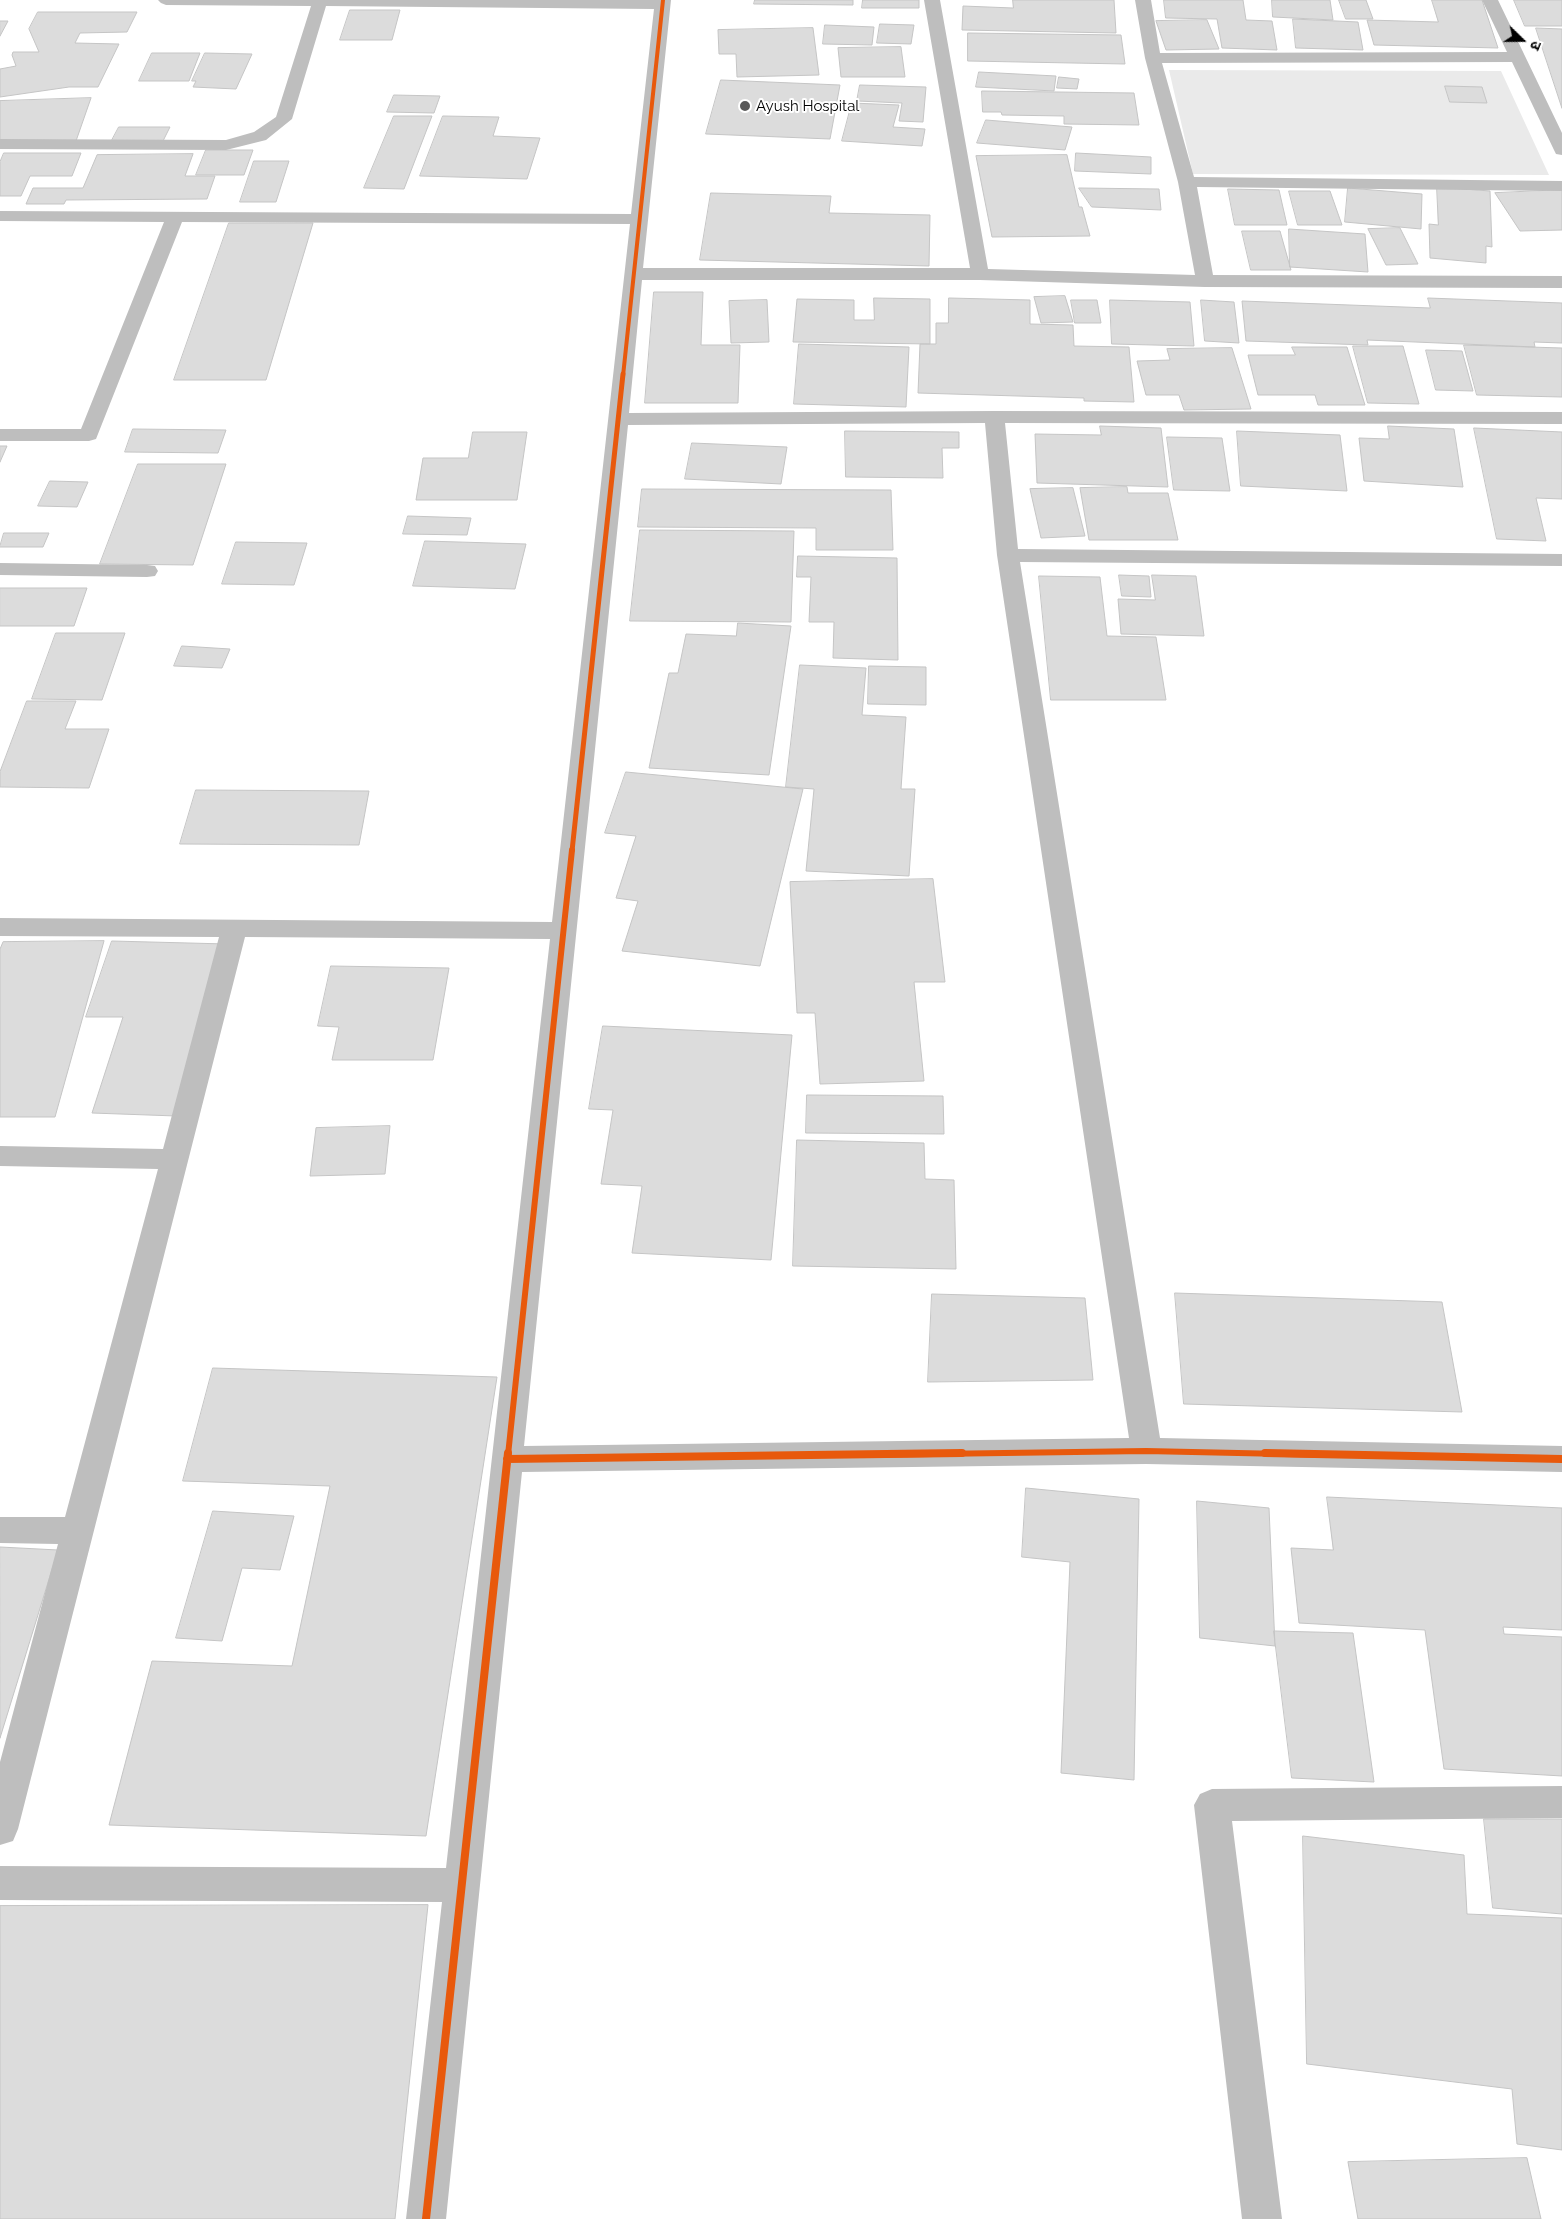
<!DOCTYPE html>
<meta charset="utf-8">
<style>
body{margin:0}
#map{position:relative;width:1562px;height:2219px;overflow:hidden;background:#fff;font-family:Raleway,"Noto Sans Devanagari",sans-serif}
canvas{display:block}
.north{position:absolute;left:1497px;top:15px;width:50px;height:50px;-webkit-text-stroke:4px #fff;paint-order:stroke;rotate:112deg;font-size:14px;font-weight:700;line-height:20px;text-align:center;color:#000}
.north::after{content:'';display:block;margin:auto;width:18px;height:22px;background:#000;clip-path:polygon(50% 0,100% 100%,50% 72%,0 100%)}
</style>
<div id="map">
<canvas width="1562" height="2219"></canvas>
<div class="north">उ</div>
</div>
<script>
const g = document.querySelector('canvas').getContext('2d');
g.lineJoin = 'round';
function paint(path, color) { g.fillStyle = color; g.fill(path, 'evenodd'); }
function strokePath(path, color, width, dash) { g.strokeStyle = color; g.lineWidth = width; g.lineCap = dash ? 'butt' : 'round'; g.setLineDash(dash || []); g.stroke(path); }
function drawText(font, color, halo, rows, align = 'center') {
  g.font = font + ' Raleway,sans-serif'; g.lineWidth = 4; g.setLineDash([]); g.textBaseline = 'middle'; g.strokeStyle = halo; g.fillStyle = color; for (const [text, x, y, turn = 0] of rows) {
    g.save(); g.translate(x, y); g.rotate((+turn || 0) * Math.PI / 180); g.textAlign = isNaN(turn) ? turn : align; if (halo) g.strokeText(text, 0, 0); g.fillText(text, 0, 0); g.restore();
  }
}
const green = new Path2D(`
 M1169,70l332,1 48,104 -356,-1z`);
const building = new Path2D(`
 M755,0h98v5l-99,-1z
 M863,0h56v8h-57z
 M1013,0h101l2,33 -154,-3 1,-24 50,2z
 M1164,0h79l3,20 26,1 5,29 -55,-2 -5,-29 -51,-1z
 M1272,0h58l3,20 -60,-3z
 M1339,0h27l7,19h-27z
 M1432,0h50l16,48 -124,-3 -7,-25 71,2z
 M1514,0h48v26h-37z
 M350,10h50l-8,30h-52z
 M38,12h99l-10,20 -47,1 -5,10 44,1 -21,43h-29l-69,10v-28l16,-3 -4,-11 1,-3h26l-10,-23z
 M1293,19l65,3 5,28 -67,-2z
 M1207,20l12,29 -53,1 -10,-29z
 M0,21h8l-8,15z
 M880,24l34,1 -3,19 -34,-1z
 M825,25l49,2 -2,18 -49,-1z
 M813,28l6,47 -82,2 -1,-23h-17l-1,-24z
 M1536,28l26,1v79z
 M968,33l153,2 4,29 -157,-3z
 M901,47l4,30h-64l-3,-29z
 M152,53h48l-11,28h-50z
 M205,53l47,1 -16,35 -43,-2 3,-6h-4z
 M979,72l77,4 -2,15 -78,-4z
 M1059,77l20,2 -2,10 -20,-1z
 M721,80l119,5 -10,54 -124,-5z
 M860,85l66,2 -3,35 -24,-1 3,-18 -45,-2z
 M1445,86l37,1 5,16 -37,-1z
 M982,91l152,2 5,32 -75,-1v-8l-62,-1 -1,-3h-18z
 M394,95l46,1 -6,17 -47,-1z
 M91,98l-15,43h-76v-40z
 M852,103l47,2 -6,22 32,2 -3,17 -80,-5z
 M394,116h38l-28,73 -40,-1z
 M443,116l56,1 -6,19 47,2 -13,41 -107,-3z
 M986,120l86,7 -7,23 -88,-7z
 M119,127h51l-8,16 -51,-1z
 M206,150h47l-9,25h-48z
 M4,153h77l-9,23h-42l-9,20h-21v-34z
 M1076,153l75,4v17l-76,-3z
 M193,154l-8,22h30l-8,23 -141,1 -2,4h-38l7,-16h50l14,-33z
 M1067,155l12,52h3l8,29 -98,1 -16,-81z
 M254,161h35l-13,41h-36z
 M1437,187l53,4 2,56 -6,-1v17l-56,-5 -1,-34 9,1z
 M1079,188l80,1 2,21 -69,-3z
 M1348,188l74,6 -1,35 -76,-7z
 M1228,189l51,1 8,35h-52z
 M1562,190v40l-42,1 -25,-38z
 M1289,191h41l12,34h-44z
 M711,193l120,3 -2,17 101,2 -1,51 -229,-6z
 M229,223h84l-47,157h-92z
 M1400,228l18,36 -32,1 -18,-36z
 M1289,229l76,5 3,38 -78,-5z
 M1242,231h38l11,39h-40z
 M654,292h49l-2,53h39l-2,58h-93z
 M1065,296l8,26 -32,1 -7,-26z
 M874,298l56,1v45l-137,-2 4,-43 57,1v20h20z
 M949,298l81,2v24l43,1 1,21 55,1 5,55 -50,-1v-3l-166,-5 2,-49h16v-21h12z
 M1428,298l134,5v40l-28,-1 1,5 -168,-7 1,5 -122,-4 -4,-40 188,7z
 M767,300l2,42 -38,1 -2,-42z
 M1071,300h26l4,23h-26z
 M1110,300l80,2 4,44 -82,-2z
 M1201,300l33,2 5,41 -34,-2z
 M799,344l110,3 -3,60 -112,-3z
 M1464,345l98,3v49l-85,-2z
 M1353,346h50l16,58 -51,-1z
 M1292,347h55l18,58h-47l-3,-10h-57l-10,-40h47z
 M1232,348l19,61 -67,1 -5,-15h-33l-9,-34 33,-1 -3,-11z
 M1426,350l36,1 11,40 -37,-1z
 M1100,426l61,2 7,59 -131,-4 -2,-49 66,1z
 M1388,426l66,3 9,58 -99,-6 -5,-43 30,1z
 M1474,428l88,4v67l-26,-1 10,43 -49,-2z
 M133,429l93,1 -8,23 -93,-1z
 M845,431l114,1v16h-17l1,30 -97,-1z
 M1237,431l103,4 7,56 -106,-5z
 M473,432h54l-10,68h-101l7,-42h45z
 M1167,437l55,1 8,53 -56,-1z
 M692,443l95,4 -6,37 -96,-5z
 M0,446h7l-7,16z
 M138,464h88l-33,101 -93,-1z
 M50,481l38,1 -11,25 -39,-1z
 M1127,487l1,6h40l10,47h-89l-9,-52z
 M1073,488l12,48 -44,2 -11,-49z
 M642,489l249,1 2,60h-77v-22l-178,-1z
 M408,516l63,2 -4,17 -64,-1z
 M640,530l154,1 -3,91 -161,-1z
 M4,533h45l-6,14h-43z
 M425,541l101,3 -11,45 -102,-3z
 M236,542l71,1 -13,42 -72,-1z
 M798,556l99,2 1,102 -65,-2 1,-36h-25l2,-45h-14z
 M1119,575l30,1 2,21 -29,-1z
 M1152,575l44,1 8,60 -83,-2 -3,-35 37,1z
 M1039,576l61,1 7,59 49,1 10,63h-115z
 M0,588h87l-13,38h-74z
 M738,623l53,3 -22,149 -120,-7 20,-95h9l8,-39 50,2z
 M56,633h69l-23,67 -70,-1z
 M182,646l48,3 -8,19 -48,-2z
 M800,665l66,3 -4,47 44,2 -5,72h14l-6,87 -103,-5 8,-82 -28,-2z
 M869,666l57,1v38l-58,-1z
 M27,701h49l-11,28h44l-20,59 -89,-1v-15z
 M626,772l177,17 -43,177 -138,-15 16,-50 -22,-3 20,-62 -31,-3z
 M196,790l173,1 -10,54 -179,-1z
 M933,879l12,103h-31l10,99 -104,3 -5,-71h-18l-7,-131z
 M104,941l-49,176h-55v-168l3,-7z
 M112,941l115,3 -51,172 -84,-3 31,-96h-37z
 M331,966l118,2 -16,92h-101l7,-33 -21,-1z
 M603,1026l189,9 -21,225 -139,-7 10,-67 -41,-2 12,-74 -24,-1z
 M807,1095l136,1 1,38 -138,-1z
 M390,1126l-5,48 -75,2 6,-48z
 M797,1140l127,3 1,36 29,1 2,89 -163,-3z
 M1175,1293l267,9 20,110 -278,-8z
 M932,1294l153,4 8,82 -165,2z
 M213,1368l284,9 -71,459 -317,-11 43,-164 140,5 38,-180 -147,-5z
 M1026,1488l113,11 -5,281 -73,-7 9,-211 -48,-5z
 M1327,1497l235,11v122l-59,-3 1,7 58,3v139l-118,-7 -19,-139 -126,-7 -8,-75 42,2z
 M1197,1501l72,7 6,138 -75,-8z
 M213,1511l81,5 -14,54 -38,-2 -20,73 -46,-3z
 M0,1547l58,3 -58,188z
 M1274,1631l79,2 21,149 -82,-4z
 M1484,1819h78v95l-69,-6z
 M1303,1836l161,19 3,59 95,4v232l-45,-6 -5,-55 -205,-25z
 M428,1905l-33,314h-395v-313z
 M1527,2158l14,61h-183l-10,-57z`);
const minor = new Path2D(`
 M158,0h513l-28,268h327l-46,-268h16l48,269 207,6 -17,-93 -33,-124 -10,-58h16l9,53 347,-1 -25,-52h16l64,133v22l-6,-1 -2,-4 -42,-88 -350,1 32,114 368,4v10l-365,-4 16,88 349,1v12l-357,-1 -225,-7h-338l-13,133 365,-2 568,1v12l-557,-1 13,126 544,5v12l-542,-4 140,876 402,8v26l-416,-8 -624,8 -76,747h-40l36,-317 -442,-2v-34l446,2 104,-929 -305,-2 -227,892 -5,12 -13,4v-83l58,-218 -58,-1v-26h65l93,-348 -158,-3v-20l163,3 56,-212 -219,-1v-18l552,4 78,-698 -448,-2 -86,217 -7,2h-89v-12h81l83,-207 -164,-1v-10l631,3 23,-205 -328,-3 -34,113 -26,21 -40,10 -226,-1v-10l226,1 28,-8 22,-15 35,-111 -145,-1 -5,-2zM985,423l12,132 132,883 -605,8 104,-1021z
 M0,563l147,2 8,1 3,5 -3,5 -8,1 -147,-2z
 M1562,1786v32l-330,3 50,398h-40l-48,-414 6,-11 12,-5z`);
const cyclewayFar3 = new Path2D(`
 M623,376l40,-376`);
const cyclewayFar2 = new Path2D(`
 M572,851l51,-477`);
const cyclewayFar1 = new Path2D(`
 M508,1455l64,-605
 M863,1455l283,-4 184,4`);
const cycleway = new Path2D(`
 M1265,1453l297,6
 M507,1459l455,-6
 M426,2219l82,-766`);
const markers = [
 [745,106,6,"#595959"]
];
const farPoinames = [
 ["Ayush Hospital",756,106]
];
paint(green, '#eaeaea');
paint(building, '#dcdcdc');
strokePath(building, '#c5c5c5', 1);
paint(minor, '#bebebe');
strokePath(cyclewayFar3, '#e8590c', 4);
strokePath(cyclewayFar2, '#e8590c', 5);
strokePath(cyclewayFar1, '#e8590c', 6);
strokePath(cycleway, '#e8590c', 8);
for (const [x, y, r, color] of markers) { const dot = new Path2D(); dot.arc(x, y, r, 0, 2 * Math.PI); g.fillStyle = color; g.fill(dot); strokePath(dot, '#fff', 2); }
drawText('15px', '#000', '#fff', farPoinames, 'left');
</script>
